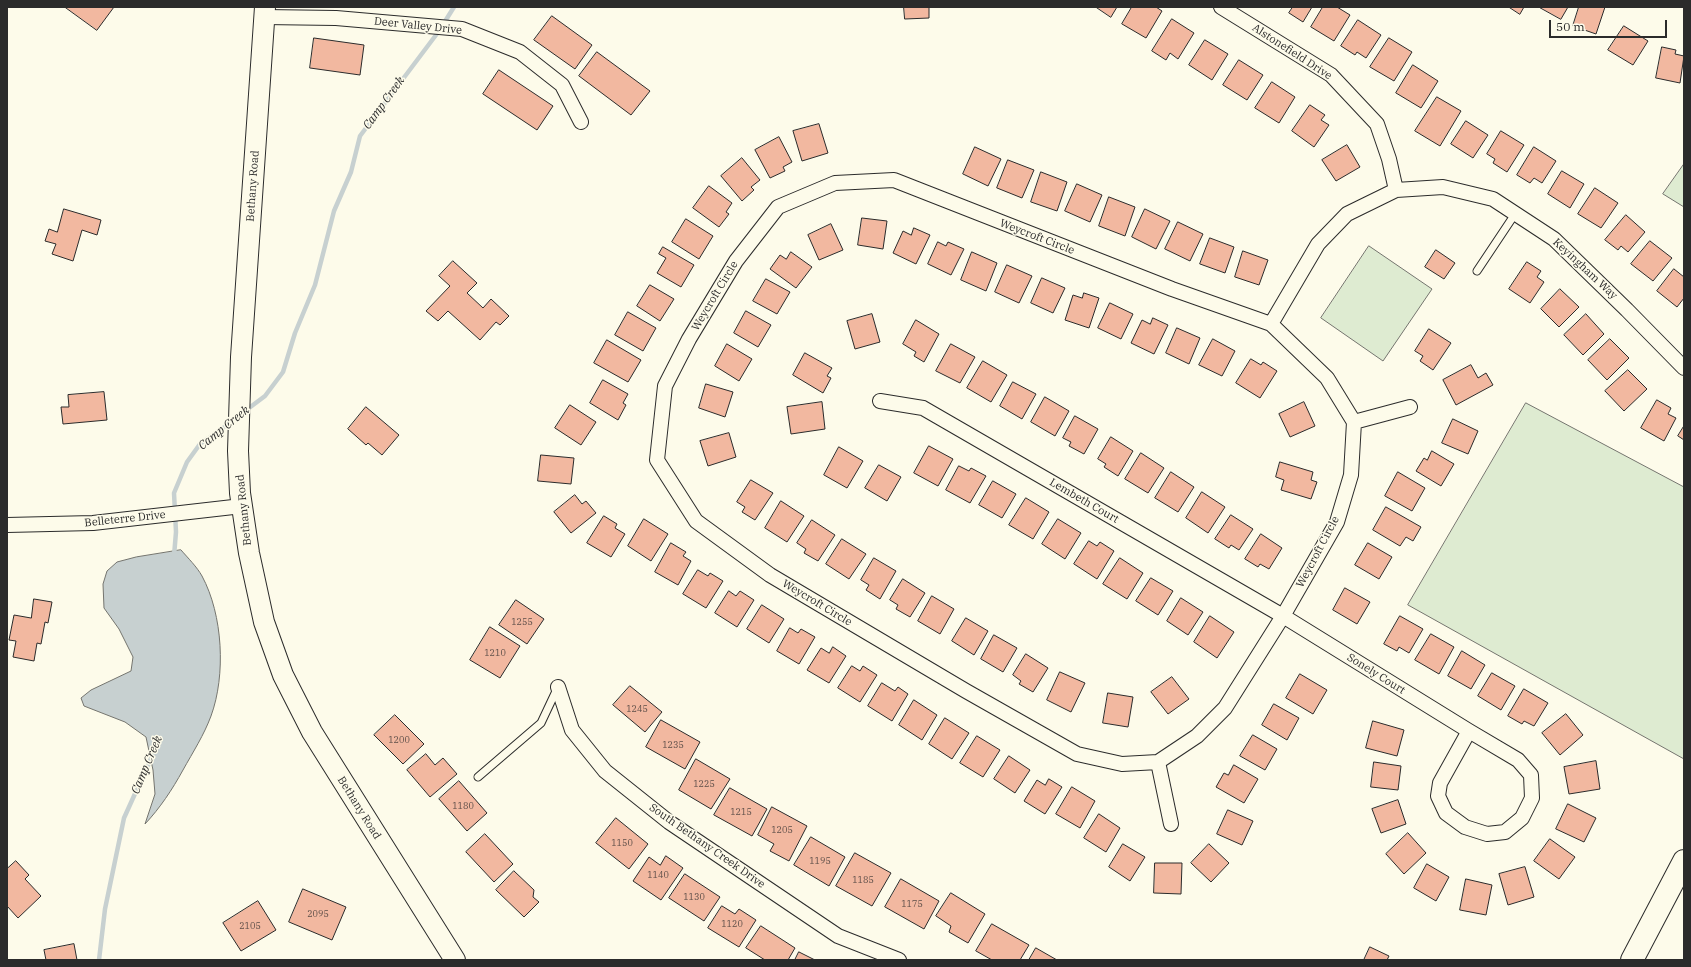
<!DOCTYPE html>
<style>
body{margin:0}
#map{position:relative;width:1691px;height:967px;overflow:hidden;background:#fdfbea;font-family:"IBM Plex Serif",serif}
canvas{display:block}
.frame{position:absolute;inset:0;border:8px solid #2b2b2b;pointer-events:none}
.scale{position:absolute;left:1549px;top:20px;width:118px;height:18px;box-sizing:border-box;border:2px solid #2b2b2b;border-top:0;padding-left:5px;font-size:12px;line-height:14px;white-space:nowrap;color:#2b2b2b;-webkit-text-stroke:3px #fdfbea;paint-order:stroke}
</style>
<div id="map">
<canvas width="1691" height="967"></canvas>
<div class="frame"></div>
<div class="scale">50 m</div>
</div>
<script>
const g = document.querySelector('canvas').getContext('2d');
g.lineJoin = 'round';
function paint(path, color) { g.fillStyle = color; g.fill(path, 'evenodd'); }
function strokePath(path, color, width, dash) { g.strokeStyle = color; g.lineWidth = width; g.lineCap = dash ? 'butt' : 'round'; g.setLineDash(dash || []); g.stroke(path); }
function drawText(font, color, halo, rows, align = 'center') {
  g.font = font + ' "IBM Plex Serif",serif'; g.lineWidth = 3; g.setLineDash([]); g.textBaseline = 'middle'; g.strokeStyle = halo; g.fillStyle = color; for (const [text, x, y, turn = 0] of rows) {
    g.save(); g.translate(x, y); g.rotate((+turn || 0) * Math.PI / 180); g.textAlign = isNaN(turn) ? turn : align; if (halo) g.strokeText(text, 0, 0); g.fillText(text, 0, 0); g.restore();
  }
}
const green = new Path2D(`
 M1684,164v43l-21,-13z
 M1369,246l63,43 -49,72 -62,-43z
 M1526,403l158,84v272l-276,-154z`);
const water = new Path2D(`
 M181,550c7,8 16,17 21,26 21,39 24,99 9,140 -7,19 -18,36 -28,54 -11,20 -23,38 -38,54l10,-30 -2,-24 -7,-33 -21,-15 -41,-16 -3,-8 10,-8 40,-19 2,-14 -14,-28 -15,-21 -1,-24 4,-13 10,-9 19,-5z`);
const stream = new Path2D(`
 M245,411l20,-15 18,-24 12,-39 20,-48 19,-74 17,-39 9,-36 79,-105 15,-24
 M174,556l2,-24 -2,-39 13,-31 13,-18 33,-23
 M99,960l6,-51 19,-91 29,-64`);
const building = new Path2D(`
 M65,7h49l-17,23z
 M904,7h25v11l-24,1z
 M1096,7h21l-6,10z
 M1132,7h24l6,4 -16,27 -24,-14z
 M1293,7h19l-9,15 -14,-9z
 M1323,7h14l13,8 -16,26 -23,-14z
 M1509,7h15l-4,7z
 M1539,7h29l-7,12z
 M1579,7h26l-9,27 -23,-8z
 M552,16l40,29 -17,24 -41,-29z
 M1172,19l22,14 -16,26 -8,-6 -4,7 -14,-9z
 M1358,20l23,15 -15,23 -9,-6 -2,3 -14,-9z
 M1624,26l24,15 -15,24 -25,-15z
 M314,38l50,7 -4,30 -50,-7z
 M1389,38l23,14 -18,29 -24,-14z
 M1205,40l23,14 -16,26 -23,-15z
 M1662,47l14,3 -1,4 9,2 -4,27 -24,-5z
 M597,52l53,39 -19,24 -52,-39z
 M1239,60l24,15 -16,25 -24,-15z
 M1413,65l25,16 -17,27 -25,-15z
 M499,70l54,36 -16,24 -54,-36z
 M1272,82l23,15 -16,26 -24,-15z
 M1437,97l24,14 -21,35 -25,-15z
 M1310,105l15,10 -4,5 8,5 -15,22 -22,-16z
 M1466,121l22,14 -15,23 -22,-14z
 M819,124l9,29 -26,8 -9,-30z
 M1501,131l23,14 -17,27 -14,-9 2,-4 -8,-5z
 M779,137l13,25 -9,5 2,4 -15,7 -15,-28z
 M1347,145l13,22 -24,14 -14,-21z
 M975,147l26,12 -13,27 -25,-12z
 M1534,147l22,14 -14,22 -8,-5 -4,5 -13,-8z
 M742,158l18,22 -9,7 3,3 -12,11 -21,-25z
 M1008,160l26,10 -12,28 -25,-10z
 M1562,171l22,13 -14,24 -22,-14z
 M1041,172l26,10 -10,29 -26,-9z
 M1077,184l25,11 -12,27 -25,-11z
 M709,186l23,17 -6,9 3,2 -10,13 -26,-19z
 M1595,188l23,15 -17,25 -23,-14z
 M1109,197l26,10 -10,29 -26,-10z
 M64,209l37,11 -4,15 -15,-5 -9,31 -21,-7 4,-10 -11,-3 4,-12 8,3z
 M1145,209l25,12 -14,28 -24,-12z
 M1626,215l19,17 -17,20 -7,-6 -3,4 -13,-10z
 M862,218l25,3 -4,28 -25,-4z
 M686,219l27,17 -14,23 -27,-17z
 M1178,222l25,12 -13,27 -25,-12z
 M831,224l12,26 -24,10 -11,-25z
 M914,228l16,7 -14,29 -23,-11 10,-22 8,4z
 M1210,238l24,9 -9,26 -25,-9z
 M1650,241l22,17 -19,23 -22,-17z
 M938,242l8,4 2,-4 16,7 -13,26 -23,-11z
 M663,247l31,18 -13,22 -24,-14 9,-15 -7,-4z
 M1436,250l19,13 -11,16 -19,-12z
 M1243,251l25,9 -9,25 -24,-8z
 M791,252l21,15 -16,21 -26,-19 10,-14 6,4z
 M972,252l25,11 -11,28 -25,-11z
 M453,261l24,22 -10,10 16,15 8,-9 18,17 -9,9 -4,-3 -16,18 -32,-29 -10,10 -12,-10 24,-25 -11,-10z
 M1527,262l14,9 -4,6 7,5 -14,21 -21,-14z
 M1007,265l25,11 -13,27 -24,-11z
 M1674,269l10,8v21l-7,9 -20,-16z
 M1042,278l23,10 -12,25 -22,-10z
 M766,279l24,13 -13,22 -24,-13z
 M650,285l24,14 -14,22 -23,-15z
 M1560,289l19,18 -20,20 -18,-18z
 M1084,293l15,5 -10,30 -24,-8 8,-25 9,3z
 M1110,303l23,11 -12,25 -23,-11z
 M746,311l25,14 -13,22 -24,-14z
 M628,312l28,16 -13,23 -28,-16z
 M872,314l8,28 -25,7 -8,-28z
 M1586,314l18,20 -21,21 -19,-20z
 M1153,318l15,7 -14,29 -23,-11 11,-23 8,4z
 M916,320l23,14 -15,28 -10,-6 2,-4 -13,-8z
 M1177,328l23,10 -11,26 -23,-11z
 M1429,329l22,14 -18,27 -13,-9 3,-5 -8,-5z
 M1213,339l22,12 -13,25 -23,-11z
 M1610,339l19,19 -22,22 -19,-20z
 M607,340l34,20 -13,22 -34,-19z
 M727,344l25,15 -13,22 -24,-15z
 M951,344l24,13 -15,26 -24,-12z
 M805,353l27,15 -5,8 4,2 -8,15 -30,-18z
 M1251,359l10,6 2,-3 14,9 -17,27 -24,-15z
 M983,361l24,14 -16,27 -24,-14z
 M1471,365l7,13 8,-5 7,12 -37,20 -13,-25z
 M1628,370l19,19 -23,22 -19,-20z
 M603,380l25,14 -5,9 3,2 -8,15 -28,-17z
 M1013,382l23,12 -14,25 -22,-13z
 M706,384l27,8 -8,25 -26,-9z
 M104,392l3,28 -44,4 -2,-17h8l-1,-12z
 M1045,397l24,14 -14,25 -24,-14z
 M1657,400l14,8 -3,6 8,4 -12,23 -23,-13z
 M822,402l3,27 -34,5 -4,-27z
 M1304,402l11,24 -25,11 -11,-23z
 M570,405l26,17 -15,23 -26,-17z
 M366,407l33,28 -17,20 -14,-12 -2,2 -18,-16z
 M1075,416l23,13 -14,25 -15,-8 2,-4 -8,-4z
 M1453,419l25,12 -10,23 -26,-11z
 M1684,426v14l-6,-4z
 M729,433l7,24 -28,9 -8,-25z
 M1111,437l22,14 -15,25 -14,-9 2,-3 -8,-5z
 M929,446l24,13 -15,27 -24,-13z
 M839,447l24,14 -16,27 -23,-13z
 M1432,451l22,13 -13,22 -25,-15 8,-13 3,2z
 M1141,453l23,15 -16,25 -23,-14z
 M541,455l33,3 -3,26 -33,-3z
 M1280,462l33,10 -2,8 6,2 -6,17 -30,-9 3,-10 -8,-3z
 M879,465l22,12 -14,24 -22,-13z
 M959,466l10,5 2,-3 15,8 -16,27 -24,-13z
 M1171,472l23,15 -16,25 -23,-14z
 M1398,472l27,16 -13,23 -27,-15z
 M751,480l22,13 -18,27 -13,-8 3,-5 -8,-5z
 M993,481l23,13 -14,24 -23,-13z
 M1202,492l23,15 -17,26 -22,-15z
 M575,495l7,9 4,-3 10,12 -25,20 -17,-21z
 M1026,498l23,14 -16,27 -24,-14z
 M781,501l23,15 -17,26 -22,-14z
 M1386,507l35,20 -8,14 -7,-4 -6,9 -27,-16z
 M1231,515l22,14 -14,21 -8,-5 -2,3 -14,-9z
 M604,516l13,8 -2,4 10,6 -14,23 -24,-14z
 M644,519l24,15 -17,27 -23,-15z
 M1058,519l23,14 -16,26 -23,-15z
 M812,520l23,15 -17,26 -14,-8 2,-4 -9,-6z
 M1261,534l21,14 -13,21 -9,-5 -2,3 -13,-8z
 M842,539l24,15 -17,25 -23,-15z
 M1089,541l8,5 3,-4 14,9 -17,28 -23,-15z
 M671,543l15,9 -3,4 8,5 -13,24 -23,-13z
 M1368,543l24,14 -13,22 -24,-14z
 M874,558l22,13 -16,28 -14,-9 3,-5 -8,-5z
 M1120,558l23,15 -16,26 -24,-15z
 M698,570l10,6 2,-3 13,8 -17,27 -23,-14z
 M1151,578l22,13 -15,24 -22,-14z
 M903,579l22,14 -15,24 -14,-8 2,-4 -8,-5z
 M1345,588l25,14 -13,22 -24,-14z
 M729,591l7,5 4,-5 14,9 -17,27 -22,-14z
 M932,596l22,13 -14,25 -22,-13z
 M1181,598l22,14 -15,23 -21,-14z
 M34,599l18,3 -4,21 -3,-1 -4,22 -4,-1 -3,18 -21,-4 3,-16 -7,-1 5,-25 17,3z
 M516,600l28,19 -17,25 -28,-19z
 M762,605l22,14 -15,24 -22,-14z
 M1210,616l24,16 -17,26 -23,-16z
 M1400,616l23,13 -14,24 -10,-6 -2,4 -13,-7z
 M966,618l22,13 -14,24 -22,-14z
 M490,627l30,19 -20,32 -30,-18z
 M790,628l8,5 3,-4 14,8 -16,27 -22,-13z
 M1431,634l23,13 -15,27 -24,-14z
 M994,635l23,13 -14,24 -22,-13z
 M833,647l13,9 -17,27 -22,-13 14,-22 8,5z
 M1462,651l23,14 -14,24 -23,-13z
 M1026,654l22,14 -15,24 -14,-8 2,-3 -8,-6z
 M852,666l8,5 3,-5 14,9 -17,27 -22,-14z
 M1060,672l25,11 -14,29 -24,-12z
 M1492,673l23,13 -14,24 -23,-14z
 M1300,674l27,16 -14,24 -27,-16z
 M1172,677l17,22 -21,15 -17,-22z
 M882,683l13,8 3,-4 10,7 -16,27 -24,-15z
 M630,686l32,26 -17,20 -32,-27z
 M1524,689l24,14 -14,23 -10,-5 -2,3 -14,-8z
 M1108,693l25,4 -5,30 -25,-4z
 M914,700l23,15 -15,25 -23,-15z
 M1274,704l25,14 -12,22 -25,-15z
 M1566,714l17,21 -23,20 -18,-22z
 M395,715l29,29 -21,20 -29,-29z
 M945,718l24,15 -17,26 -23,-15z
 M661,720l39,22 -15,27 -39,-22z
 M1373,721l31,9 -7,26 -31,-8z
 M1253,735l24,14 -12,21 -25,-14z
 M977,736l23,14 -17,27 -23,-14z
 M426,754l9,11 8,-7 14,16 -27,23 -23,-27z
 M1009,756l21,14 -15,23 -21,-14z
 M696,759l34,20 -19,30 -32,-19z
 M1596,761l4,28 -31,5 -5,-27z
 M1374,762l27,4 -3,24 -27,-3z
 M1234,765l24,14 -14,24 -28,-16 8,-14 4,2z
 M1049,779l13,8 -17,27 -21,-13 13,-21 8,5z
 M459,781l28,32 -20,18 -28,-32z
 M1072,787l23,14 -15,27 -24,-14z
 M730,788l37,21 -15,27 -38,-21z
 M1398,800l8,24 -25,9 -9,-24z
 M1568,804l28,14 -12,24 -28,-13z
 M772,807l35,19 -18,35 -19,-10 4,-7 -16,-9z
 M1228,810l25,11 -11,24 -25,-11z
 M1099,814l21,14 -14,24 -22,-14z
 M616,818l32,26 -19,25 -33,-26z
 M1408,833l18,20 -22,21 -18,-20z
 M485,834l28,30 -19,18 -28,-30z
 M811,837l34,20 -16,29 -35,-21z
 M1550,839l25,18 -16,22 -25,-18z
 M1123,844l22,13 -15,24 -21,-14z
 M1209,844l20,19 -18,19 -20,-19z
 M855,853l36,20 -19,33 -36,-20z
 M666,856l17,12 -22,32 -28,-19 16,-24 11,8z
 M16,861l13,14 -4,4 16,17 -23,22 -11,-12v-37z
 M1155,863h27l-1,31 -27,-1z
 M1427,864l22,13 -13,24 -22,-13z
 M1525,867l9,30 -26,8 -9,-31z
 M514,871l20,19 -1,7 6,5 -15,15 -28,-27z
 M685,874l35,23 -16,24 -35,-23z
 M901,879l38,22 -15,28 -39,-22z
 M1466,879l26,6 -6,30 -26,-5z
 M303,889l43,18 -14,33 -43,-18z
 M951,893l34,21 -17,29 -19,-11 2,-6 -15,-10z
 M258,901l18,29 -35,21 -18,-28z
 M722,906l13,8 4,-5 17,11 -17,27 -31,-19z
 M992,924l37,21 -9,15h-28l-16,-9z
 M761,926l34,22 -7,12h-23l-19,-12z
 M74,944l3,16h-31l-2,-10z
 M1370,947l19,9 -2,4h-23z
 M1036,948l21,12h-28z
 M799,952l16,8h-20z`);
const lane = new Path2D(`
 M1477,271l38,-57
 M478,777l63,-54 16,-34`);
const street = new Path2D(`
 M1221,7l110,68 46,49 12,35 7,31
 M264,17l72,1 126,11 58,23 42,33 19,37
 M894,180l278,109 99,35 56,54 27,44 -3,53 -14,47 -54,94 -58,92 -28,28 -39,26 -36,2 -45,-10 -111,-63 -196,-116 -74,-54 -39,-61 8,-74 24,-47 47,-78 42,-54 57,-24z
 M1271,324l47,-80 29,-30 49,-24 47,-3 50,12 61,40 73,71 57,58
 M880,401l43,7 360,208 186,115 49,29 13,15 1,23 -10,20 -17,14 -18,2 -22,-7 -19,-14 -8,-17 2,-13 29,-52
 M1354,422l56,-15
 M7,525l86,-2 149,-17
 M558,687l14,43 33,41 64,51 169,114 61,24
 M1158,762l13,62`);
const secondary = new Path2D(`
 M265,7l-24,350 -3,94 2,42 9,60 15,69 19,53 29,57 143,228`);
const primary = new Path2D(`
 M1632,960l52,-99`);
const numberNames = [
 ["1255",522,622],
 ["1210",495,653],
 ["1245",637,709],
 ["1200",399,740],
 ["1235",673,745],
 ["1225",704,784],
 ["1180",463,806],
 ["1215",741,812],
 ["1205",782,830],
 ["1150",622,843],
 ["1195",820,861],
 ["1140",658,875],
 ["1185",863,880],
 ["1130",694,897],
 ["1175",912,904],
 ["2095",318,914],
 ["1120",732,924],
 ["2105",250,926]
];
const streetNames = [
 ["Deer Valley Drive",418,26,6],
 ["Alstonefield Drive",1292,52,33],
 ["Bethany Road",253,186,-86],
 ["Weycroft Circle",1037,237,21],
 ["Keyingham Way",1585,269,43],
 ["Weycroft Circle",715,296,-59],
 ["Lembeth Court",1084,501,30],
 ["Bethany Road",244,510,-96],
 ["Belleterre Drive",125,519,-6],
 ["Weycroft Circle",1318,552,-62],
 ["Weycroft Circle",817,603,31],
 ["Sonely Court",1376,674,32],
 ["Bethany Road",359,808,58],
 ["South Bethany Creek Drive",707,846,35]
];
const waterNames = [
 ["Camp Creek",384,103,-54],
 ["Camp Creek",224,428,-39],
 ["Camp Creek",147,765,-67]
];
paint(green, '#deebd1');
strokePath(green, '#74746e', 1);
paint(water, '#c7d0d0');
strokePath(water, '#74746e', 1);
strokePath(stream, '#c7d0d0', 4.5);
paint(building, '#f2b8a0');
strokePath(building, '#2b2b2b', 1);
strokePath(lane, '#2b2b2b', 9);
strokePath(street, '#2b2b2b', 16);
strokePath(secondary, '#2b2b2b', 22);
strokePath(primary, '#2b2b2b', 24);
strokePath(lane, '#fdfbea', 7);
strokePath(street, '#fdfbea', 14);
strokePath(secondary, '#fdfbea', 20);
strokePath(primary, '#fdfbea', 22);
drawText('9px', '#5d4e48', null, numberNames);
drawText('11px', '#2b2b2b', '#fdfbea', streetNames);
drawText('italic 12px', '#2b2b2b', '#fdfbea', waterNames);
</script>
